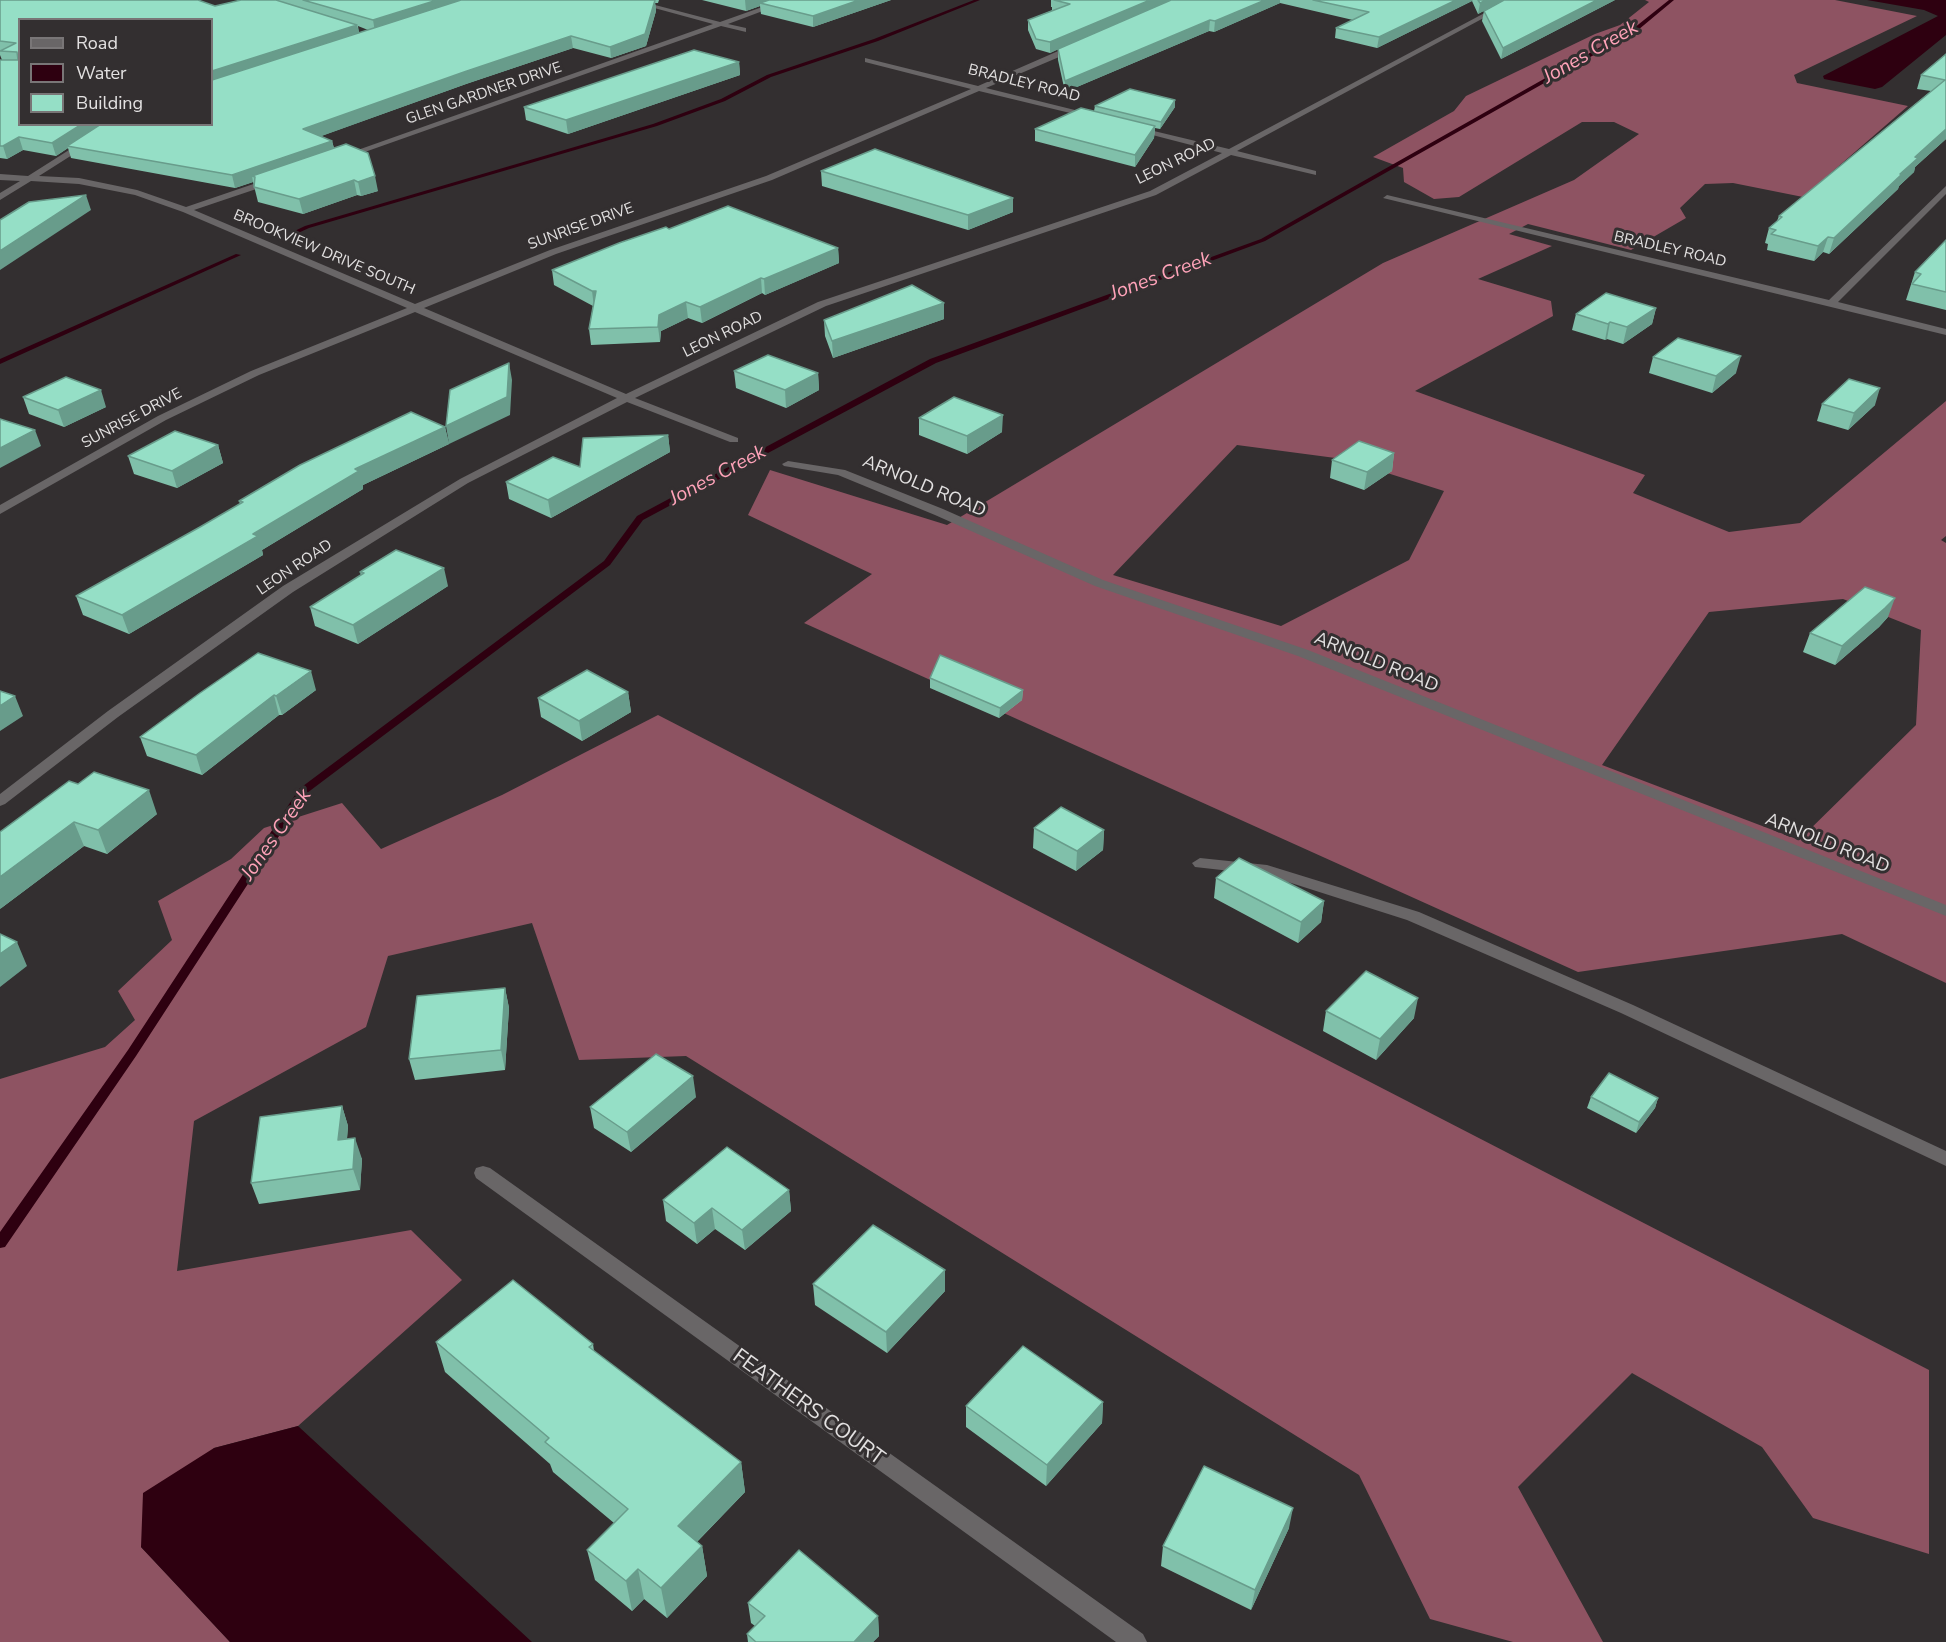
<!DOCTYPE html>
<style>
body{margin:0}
#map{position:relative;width:1946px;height:1642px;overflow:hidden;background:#332f30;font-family:"Nunito Sans",sans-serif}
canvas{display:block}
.legend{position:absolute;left:18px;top:18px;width:195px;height:108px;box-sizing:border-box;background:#332f30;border:2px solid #797677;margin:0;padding:8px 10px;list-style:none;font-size:18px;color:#e3e1e1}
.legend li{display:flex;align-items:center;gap:12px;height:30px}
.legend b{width:30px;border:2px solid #797677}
</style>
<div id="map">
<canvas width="1946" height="1642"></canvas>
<ul class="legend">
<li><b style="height:8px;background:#696667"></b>Road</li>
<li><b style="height:16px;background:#2e0010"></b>Water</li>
<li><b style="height:16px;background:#95dfc6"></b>Building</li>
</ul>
</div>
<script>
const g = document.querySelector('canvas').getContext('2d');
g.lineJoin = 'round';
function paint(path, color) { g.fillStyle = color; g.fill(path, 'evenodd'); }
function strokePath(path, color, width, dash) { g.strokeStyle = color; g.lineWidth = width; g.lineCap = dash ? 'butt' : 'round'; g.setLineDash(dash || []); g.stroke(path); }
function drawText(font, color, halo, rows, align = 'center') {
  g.font = font + ' "Nunito Sans",sans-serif'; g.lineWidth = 6; g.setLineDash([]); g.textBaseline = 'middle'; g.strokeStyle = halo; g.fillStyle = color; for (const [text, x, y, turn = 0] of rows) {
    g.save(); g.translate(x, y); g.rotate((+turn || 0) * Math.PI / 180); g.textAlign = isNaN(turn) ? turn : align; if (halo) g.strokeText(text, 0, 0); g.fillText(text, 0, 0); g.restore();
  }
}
const forest = new Path2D(`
 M1645,0h190l82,16 -123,59 3,8 111,23 -105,91 -70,-14 -28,1 -25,24 6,10 -55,32 -103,-26 -19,10 43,12 -74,33 73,22 2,15 -138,75 230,84 -12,18 96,39 71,-9 146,-122v135l-5,4 5,3v440l-104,-49 -264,38 -774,-349 68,-49 -124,-59 22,-45 177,55 436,-262 191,-83 65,-46 -25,-12h-32l-123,75 -25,2 -30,-17 -1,-14 -30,-11 81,-46 12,-15 129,-62 25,-9 29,-23zM1237,445l106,14 101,32 -35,69 -128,66 -168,-51zM1843,599l78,31 -5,95 -117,115 -197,-75 107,-153z
 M658,715l1271,655v184l-116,-36 -51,-71 -130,-74 -114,114 85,155h-90l-83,-23 -71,-144 -673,-419 -107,4 -47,-137 -144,33 -22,71 -172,94 -17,150 234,-41 51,50 -164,146 -84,22 -73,99 89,95h-230v-563l105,-32 30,-27 -17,-29 54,-51 -14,-39 73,-42 33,-31 78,-25 39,46 121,-54z`);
const water = new Path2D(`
 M1867,0h79v35l-64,52 -7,2 -51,-10 -1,-3 115,-60 -14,-6z
 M298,1426l234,216h-302l-89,-95 2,-54 71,-45z`);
const stream = new Path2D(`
 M974,0h6l-102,41 -107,36 -46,24 -68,25 -348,102 -22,10 -5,-1 23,-11 348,-102 68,-25 46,-24 107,-36z
 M1669,0h5l-36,30 -373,211 -329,122 -293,157 -33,45 -303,228 -171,263 -131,191 -5,1v-16l128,-182 171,-261 305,-228 33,-45 293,-157 331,-120 373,-211z
 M236,254l5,1 -241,109v-5z`);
const minor = new Path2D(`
 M625,0h11l84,22 62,-22h10l-64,24 18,4v4l-25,-6 -376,133 -7,-2 375,-133z
 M1509,0h8l-280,151 79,20v4l-85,-20 -75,40 -330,111 -191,92 103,40v4h-8l-103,-40 -159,81 -175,109 -175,125 -113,87 -5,2v-12l108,-83 175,-125 177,-107 157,-81 -202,-86 -156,63 -93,45 -166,94v-9l158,-89 93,-45 156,-63 -224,-96 -48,-17 -56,-11 -48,-3 -31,19v-7l20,-12 -20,-1v-6l28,2 82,-52h11l-82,52 40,2 58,12 49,17 85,-29h6v4l-83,28 221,94 135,-54 216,-74 205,-87 -106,-27v-4l113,28 94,-41h6v4l-92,39 109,27v4l-116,-28 -207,89 -216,74 -132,54 202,86 192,-92 332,-111 72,-38 -89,-23v-4l96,23z
 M1946,186v8l-108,108 108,27v6l-563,-137 4,-3 442,105z
 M788,461l57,9 98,39 160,71 205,70 638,255v11l-648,-260 -203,-70 -160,-71 -97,-40 -54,-9 -2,-2z
 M1200,858l67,7 152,47 214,93 313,146v15l-325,-153 -214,-93 -141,-45 -71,-8 -3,-4z
 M483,1166l7,2 653,466 4,8h-31l-640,-464 -2,-5 2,-5z`);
const wall = new Path2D(`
 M0,0l215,6 26,-6h418l-1,3h-3l1,8 -10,35 -35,12 -38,-10 -107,36 -145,52 11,5 2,7 44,43 -17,5 -4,-1 -54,19 -45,-12 -5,-20 -18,6 -164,-30 -3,-10 -12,8 -33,-6 -16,9 -7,-1v-98h2l-2,-5zM212,20v104h-192zM358,26l10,4 -9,3z
 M702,0h189l-78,27 -52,-13 -1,-8 -14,5z
 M1051,0h453l-26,14 -6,-13 -95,47 -42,-10 1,-10 17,-8 -73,-17 -66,29 -5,-1 -144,61 -7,-32v-11l-8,4 -14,-4 -8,-19v-10l25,-10h-1v-3h-1z
 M1615,0l-114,59 -19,-38 2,-10z
 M1946,54v85l-31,28 -1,5 -15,14 -1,3 -69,65 -6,-2 -9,9 -47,-11 1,-6 -3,-1 4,-15 8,-7 2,-5 152,-125 -14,-2 4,-14z
 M739,62l1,13 -172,59 -42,-14 -2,-13z
 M1095,106l80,1 -15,22 -5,-1 -1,10 -19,29 -100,-26v-12l59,-18z
 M821,171l192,27v14l-45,18 -146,-44z
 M669,229l169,19 1,15 -74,32 -3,-2 -60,30 -14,-5 -27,13 -1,11 -69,3 -2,-16 4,-23 -39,-21 -2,-15z
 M1946,240v70l-40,-10 9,-28z
 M944,303v16l-111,39 -8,-22 -1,-16z
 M1656,308l-4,16 -29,20 -16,-5 -2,1 -33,-10 4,-16z
 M1653,357l83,16 -24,20 -63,-20z
 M734,371l84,2 1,17 -33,18 -50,-20z
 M23,397l83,10 -42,20 -35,-13z
 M1822,404l53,1 -27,25 -31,-9z
 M919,418l83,14 -35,22 -48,-19z
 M445,427l4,17 -86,41v4l-101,61 1,5 -134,79 -46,-19 -7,-19 124,-69 40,-23 -1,-3z
 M668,435l2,17 -119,66 -42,-19 -3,-17 74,-15z
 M218,445l5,18 -46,25 -43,-14 -6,-18z
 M1394,453l-2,18 -28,19 -34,-12 2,-18z
 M360,572l88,14 -90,58 -43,-18 -5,-19 51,-31z
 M1888,617l-9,10 -44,38 -32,-13 7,-19z
 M930,678l93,12 -1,10 -23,18 -69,-30z
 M316,690l-34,25h-3l-77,60 -55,-19 -7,-19 60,-44z
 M628,692l3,20 -49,29 -41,-24 -3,-19z
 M78,784l79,30 -50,40 -23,-8 -84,63z
 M1034,828l70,2 -1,20 -27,21 -43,-23z
 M1216,878l108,23 -3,21 -23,21 -84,-45z
 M505,988l4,20 -4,62 -90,10 -6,-21z
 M1326,1011l88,7 -38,42 -53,-29z
 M696,1097l-65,55 -37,-24 -4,-21z
 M1591,1097l67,1 -3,10 -19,25 -49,-25z
 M342,1106l6,20 -1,13 15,20 -2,31 -101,14 -8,-21z
 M789,1190l2,21 -46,39 -30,-21 -18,15 -31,-23 -3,-21z
 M945,1270v21l-58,62 -72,-48 -2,-21z
 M436,1342l157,2 1,7 147,111 4,30 -48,50 5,4 5,30 -40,42 -23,-19 -12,12 -37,-31 -8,-30 27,-27 -61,-51 -3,-8 -105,-92z
 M1103,1402l-1,21 -56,63 -80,-59v-21z
 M1289,1528l-38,82 -90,-44 2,-20z
 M748,1603l130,13 1,20 -6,6h-125l-1,-8 8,-8 -4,-3z`);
const shadedWall = new Path2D(`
 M437,0h37l-99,32 -2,-12z
 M655,0l1,11 -10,35 -35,12 -1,-11z
 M745,0h30l-15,3v3l-14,5z
 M859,0h32l-78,27v-11z
 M1150,0h23l-123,53v-11z
 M1265,0h15v3l-66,29 1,-11z
 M1456,0h17l-1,1 -95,47 2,-11z
 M1486,0h18l-26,14 2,-11z
 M1597,0h18l-114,59 2,-11z
 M1210,20l-1,11 -144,61v-11z
 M357,25l3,11 -148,48v-13z
 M571,36l2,12 -107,36 -161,58 -2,-13 161,-57z
 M739,62l1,13 -172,59 -2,-14z
 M1175,100v7l-15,22 1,-7z
 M82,124h23l-38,22 1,2 -12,8 -4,-13z
 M1155,126l-1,12 -19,29v-12z
 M1946,129v10l-31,28 -1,5 -15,14 -1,3 -69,65 5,-16 81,-81z
 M19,137l4,13 -16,9 -4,-13z
 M332,141l3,12 -80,24 -3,-1 1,6 -18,6 -3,-13z
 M375,176l3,15 -17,5 -3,-14z
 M354,180l3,15 -54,19 -4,-15z
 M86,195l5,15 -91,60v-19z
 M1013,198v14l-45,18v-15z
 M1828,237l-5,15 -9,9 4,-15z
 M838,248l1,15 -74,32 -1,-16z
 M761,278l1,15 -60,30 -2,-16z
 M592,291h4l-2,16z
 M686,302l2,16 -27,13 -1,11 -2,-15 1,-12z
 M944,303v16l-111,39 -1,-17z
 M1656,308l-4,16 -29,20 4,-17z
 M1610,322l-3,17 -2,1 3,-16z
 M1741,356l-5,17 -24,20 4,-17z
 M509,363l3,17 -2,35 -61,29 -3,-18z
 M818,373l1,17 -33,18 -1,-18z
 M1880,388l-5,17 -27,25 6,-17z
 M101,390l5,17 -42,20 -6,-17z
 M1003,415l-1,17 -35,22v-18z
 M445,427l4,17 -86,41v4l-101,61 1,5 -134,79 -7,-19 233,-146z
 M35,430l6,16 -41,22v-20z
 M668,435l2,17 -119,66 -3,-18z
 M218,445l5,18 -46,25 -5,-17z
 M1394,453l-2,18 -28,19 3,-18z
 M444,568l4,18 -90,58 -5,-19z
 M1895,598l-7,19 -9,10 -44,38 7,-19z
 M311,671l5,19 -34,25 -6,-19z
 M1023,690l-1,10 -23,18 1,-10z
 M628,692l3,20 -49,29 -3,-20z
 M274,695l5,20 -77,60 -6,-20z
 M15,696l8,20 -23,15v-25z
 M149,790l8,24 -50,40 -9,-24z
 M74,822l10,24 -84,63v-32z
 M1104,830l-1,20 -27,21 1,-20z
 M1324,901l-3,21 -23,21 3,-21z
 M17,942l10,24 -27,21v-33z
 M505,988l4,20 -4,62 -4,-20z
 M1418,998l-4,20 -38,42 4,-21z
 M693,1076l3,21 -65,55 -4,-20z
 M1658,1098l-3,10 -19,25 3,-11z
 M342,1106l6,20 -3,35 -7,-21z
 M355,1138l7,21 -2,31 -7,-21z
 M789,1190l2,21 -46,39 -3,-20z
 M712,1208l3,21 -18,15 -3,-21z
 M945,1270v21l-58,62 -1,-21z
 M1103,1402l-1,21 -56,63 1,-21z
 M741,1462l4,30 -62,64 -5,-30z
 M1293,1508l-4,20 -38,82 4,-20z
 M702,1546l5,30 -40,42 -6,-30z
 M638,1569l6,30 -12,12 -6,-30z
 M878,1616l1,20 -6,6h-19z`);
const building = new Path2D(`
 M0,0h198l17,6 26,-6h35l81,25 -145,46v-51h-192v104h62l-30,19 -33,-6 -16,9h-3v-86h18l-1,-8 -17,-1 16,-8 -16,-2z
 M303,0h134l-64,20z
 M461,0h194l-10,34 -35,13 -39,-11 -107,36 -161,57 29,12 -100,34 -165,-29 34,-22h111v-44z
 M769,0h90l-46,16 -53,-13z
 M1054,0h96l-100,42 -14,-3 -8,-19 42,-16z
 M1171,0h94l-50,21 -5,-1 -145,61 -7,-32z
 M1313,0h143l-77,37 -43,-9 33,-16z
 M1478,0h8l-6,3z
 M1504,0h93l-94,48 -19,-37z
 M694,50l45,12 -173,58 -42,-13z
 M1946,54v75l-31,28 3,1 -18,16h2l-68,64 -6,-1 -10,9 -47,-12 5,-4 -7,-2 13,-11 -3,-1 166,-136 -24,-5z
 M1130,89l45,11 -14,22 -66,-16z
 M1081,108l74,18 -20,29 -100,-26z
 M346,144l22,9 7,23 -17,6 -4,-2 -55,19 -45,-12 1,-10 -3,-1z
 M875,149l138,49 -45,17 -147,-44z
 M86,195l-86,56v-31l29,-18z
 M728,206l110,42 -74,31 -3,-1 -61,29 -14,-5 -27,13 -1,12 -69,2 7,-38h-4l-40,-21 67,-27 47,-16 3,2z
 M1946,240v52l-34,-8 9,-10 -6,-2z
 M912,285l32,18 -112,38 -8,-21z
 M1606,293l50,15 -29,19 -17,-5 -2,2 -32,-10z
 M1678,338l63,18 -25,20 -63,-19z
 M768,355l50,18 -33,17 -51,-19z
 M509,363l-2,34 -61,29 4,-36z
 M66,377l35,13 -43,20 -35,-13z
 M1849,379l31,9 -26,25 -32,-9z
 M954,397l49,18 -36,21 -48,-18z
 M411,412l34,15 -90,42 4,2 -106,63 5,2 -136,79 -46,-19 124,-69 43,-25 -4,-1 61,-36z
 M0,419l35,11 -35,18z
 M175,431l43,14 -46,26 -44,-15z
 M668,435l-120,65 -42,-18 47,-25 27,10 3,-29z
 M1359,441l35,12 -27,19 -35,-12z
 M396,550l48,18 -91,57 -43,-18 54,-34 -4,-1z
 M1865,587l30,11 -10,10 -43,38 -32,-13z
 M258,653l53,18 -35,25 -2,-1 -78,60 -56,-18 60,-44z
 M940,655l83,35 -23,18 -70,-30z
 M587,670l41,22 -49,29 -41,-23z
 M0,691l15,5 -15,10z
 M94,772l55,18 -51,40 -24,-8 -74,55v-45l69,-51 9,3z
 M1061,807l43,23 -27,21 -43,-23z
 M1239,858l85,43 -23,21 -85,-44z
 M0,934l17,8 -17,12z
 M1366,971l52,27 -38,41 -54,-28z
 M505,988l-4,62 -92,9 8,-63z
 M656,1054l37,22 -66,56 -37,-25z
 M1609,1073l49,25 -19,24 -48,-25z
 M342,1106l-4,34 17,-2 -2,31 -102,14 9,-66z
 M727,1147l62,43 -47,40 -30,-22 -18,15 -31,-23z
 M873,1225l72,45 -59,62 -73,-48z
 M513,1280l80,64 -4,3 152,115 -63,64 24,20 -41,42 -23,-19 -12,12 -39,-31 41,-41 -83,-67 4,-4 -113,-96z
 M1023,1346l80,56 -56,63 -81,-59z
 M1204,1466l89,42 -38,82 -92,-44z
 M799,1550l79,66 -24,26h-98l-9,-8 18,-18 -17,-13z`);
const farStreetnames = [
 ["BRADLEY ROAD",1024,84,14],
 ["GLEN GARDNER DRIVE",484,94,-19],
 ["LEON ROAD",1176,162,-26],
 ["SUNRISE DRIVE",581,227,-20],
 ["BRADLEY ROAD",1670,250,13],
 ["BROOKVIEW DRIVE SOUTH",324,253,23],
 ["LEON ROAD",723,335,-26],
 ["SUNRISE DRIVE",132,419,-28],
 ["LEON ROAD",295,568,-34]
];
const streetNames = [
 ["ARNOLD ROAD",924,487,23],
 ["ARNOLD ROAD",1376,663,22],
 ["ARNOLD ROAD",1827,844,22]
];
const waterNames = [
 ["Jones Creek",1591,53,-30],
 ["Jones Creek",1161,277,-20],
 ["Jones Creek",718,476,-28],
 ["Jones Creek",277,835,-55]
];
const nearStreetnames = [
 ["FEATHERS COURT",808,1408,36]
];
paint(forest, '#8e5362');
paint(water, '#2e0010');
paint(stream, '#2e0010');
paint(minor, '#696667');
paint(wall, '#80c0aa');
paint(shadedWall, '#689c8b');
paint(building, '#95dfc6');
strokePath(building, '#689c8b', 1.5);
drawText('15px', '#e3e1e1', '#332f30', farStreetnames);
drawText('18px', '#e3e1e1', '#332f30', streetNames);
drawText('italic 20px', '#ffa3b9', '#332f30', waterNames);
drawText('21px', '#e3e1e1', '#332f30', nearStreetnames);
</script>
